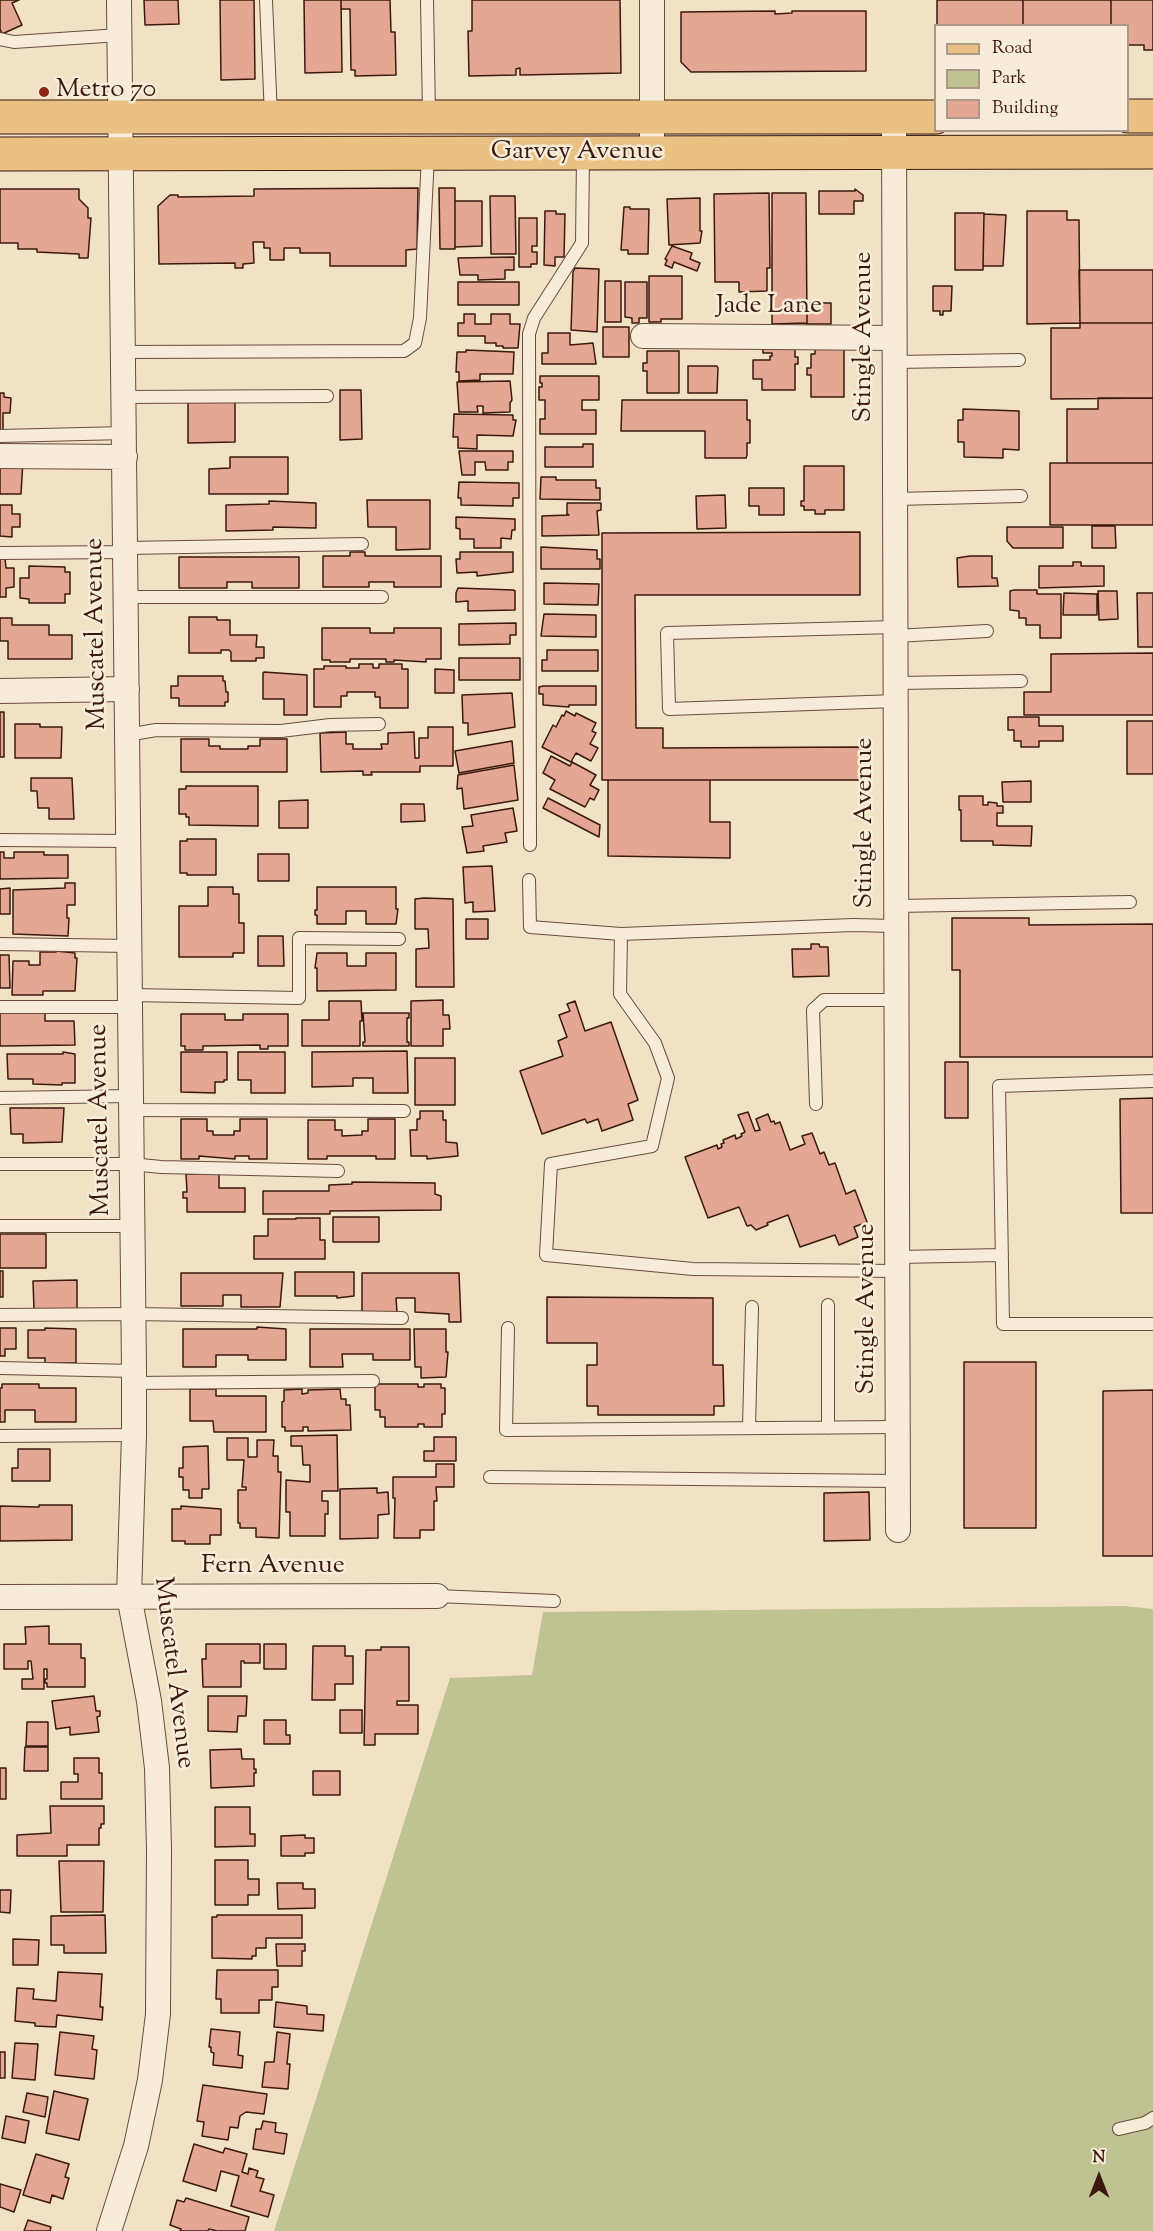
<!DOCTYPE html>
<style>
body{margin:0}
#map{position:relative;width:1153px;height:2231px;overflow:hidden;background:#f2e2c5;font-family:"Sorts Mill Goudy",serif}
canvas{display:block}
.legend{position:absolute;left:934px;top:24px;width:195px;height:108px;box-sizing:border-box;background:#f7ecd9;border:2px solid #ac9887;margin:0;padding:8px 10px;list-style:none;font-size:18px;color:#3b190d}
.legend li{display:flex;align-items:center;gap:12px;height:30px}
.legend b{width:30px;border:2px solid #ac9887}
.north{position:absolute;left:1069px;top:2147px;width:60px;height:60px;-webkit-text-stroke:4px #f7ecd9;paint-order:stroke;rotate:0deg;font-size:16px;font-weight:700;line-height:24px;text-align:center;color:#3b190d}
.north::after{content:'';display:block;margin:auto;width:21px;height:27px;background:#3b190d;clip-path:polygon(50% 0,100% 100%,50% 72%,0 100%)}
</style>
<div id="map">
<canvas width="1153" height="2231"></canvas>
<ul class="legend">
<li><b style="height:8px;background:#e9c182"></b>Road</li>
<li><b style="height:16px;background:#bfc291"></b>Park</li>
<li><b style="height:16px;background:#e4a793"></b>Building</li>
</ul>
<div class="north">N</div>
</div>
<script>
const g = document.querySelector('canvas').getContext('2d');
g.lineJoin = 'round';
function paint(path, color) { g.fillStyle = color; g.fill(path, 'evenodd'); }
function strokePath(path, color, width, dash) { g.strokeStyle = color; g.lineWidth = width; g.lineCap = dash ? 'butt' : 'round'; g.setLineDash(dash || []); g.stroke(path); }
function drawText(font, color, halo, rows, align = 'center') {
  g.font = font + ' "Sorts Mill Goudy",serif'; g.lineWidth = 5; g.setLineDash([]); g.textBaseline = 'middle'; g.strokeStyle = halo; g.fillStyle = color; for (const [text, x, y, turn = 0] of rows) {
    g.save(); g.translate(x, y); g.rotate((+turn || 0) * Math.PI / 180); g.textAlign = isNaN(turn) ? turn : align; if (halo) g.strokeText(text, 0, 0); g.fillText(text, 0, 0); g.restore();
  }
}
const green = new Path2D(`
 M1125,1606l28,3v622h-879l176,-553 82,-3 11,-63z`);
const building = new Path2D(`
 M0,0h19l-7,3 10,22 -20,9 -2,-5z
 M144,0h34l1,24 -34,1z
 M220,0h34l1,79 -34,1z
 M304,0h37l1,72 -37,1z
 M341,0h49l1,32h4l1,43 -41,1v-6h-4l-1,-61h-9z
 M472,0h148l1,73 -101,2v-7l-4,1v6l-47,1 -1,-45h4z
 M937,0h86v26h-86z
 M1023,0h88v26h-88z
 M1111,0h42v50h-9v-5h-16v-19h-17z
 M775,11v3l17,-1v-2h74v60l-175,1 -10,-10v-50z
 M418,188l-1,61 -11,1v16h-76v-13h-30v-5h-16v12h-14v-12h-6v-6h-11l1,21 -11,1v4h-8v-5l-76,1 -1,-58 12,-11h8v2l76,-1v-7z
 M439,188h16v61h-15z
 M0,189h79v10l9,9v10h3l-3,40h-9v-4l-42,-2v-3h-19v-6h-18z
 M855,189l8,6v6h-9v13h-35v-23h36z
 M769,193l1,75h-3v23l-28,1v-10h-24l-1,-88z
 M772,193h34l1,130 -35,1z
 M490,196h25l1,58h-25z
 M700,198v33h2l-2,12 -31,2 -2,-46z
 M455,201h27v45l-27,1z
 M624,207h6v2h19l-1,45h-20v-4h-7z
 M545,211h11v3h9l-1,43h-9v9l-11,-1z
 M1027,211h40v9h12l1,103 -53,1z
 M955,213h29l-1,57h-28z
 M984,214l22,1 -3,51h-20z
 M519,218h18v28h-5v6h5v12h-6v3h-12z
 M672,246l20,7 -2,6 10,4 -3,8 -23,-9 -2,6 -7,-3 2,-5 -2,-1z
 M514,257v13h-9v9l-27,1v-5h-18l-2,-17z
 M575,268l24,1 -2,63 -26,-2 2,-58z
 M1079,270h74v53h-73z
 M649,276h33v43h-21v3h-12z
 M605,281h16v41h-16z
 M458,282h61v23h-61z
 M625,282h22v36h-8v5h-7v-5l-7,-1z
 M933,286h19l-1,25h-8v4h-3v-4h-7z
 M807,303h24v21h-24z
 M464,314h11v10h16v-10h19v10h10l-2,24h-15v-2h-7v-3h-11v-7h-27v-13h6z
 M1080,323h73v75l-102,1v-71h29z
 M603,327h26v30h-26z
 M548,333h22v12l23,-2 3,21h-54v-11h6z
 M763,340l32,1v16h3v7h-3v26h-33v-11h-9v-19h17v-4h2v-3h-9z
 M815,341h29v56h-33v-22h-4v-7h4v-14h4z
 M466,350l48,2 -1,22h-33v6l-21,1v-9h-3l1,-20h9z
 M647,351h32v42h-32v-22h-4v-8h4z
 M688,366h29l1,2 -1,25h-29z
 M540,376h59v24h-17v10h14v24h-56v-15h5v-19h-6v-13h3v-4h-2z
 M510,381l2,19 -2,3v9l-27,1v-7h-6l1,6h-19l-2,-30z
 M340,390h21l1,49 -22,1z
 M0,393h4v4l7,1 -1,15h-7v17h-3z
 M1098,398h55v65h-86v-54h31z
 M622,400h125v20h3v23h-3v12l-1,3h-41v-27h-84z
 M188,401h47v41l-47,1z
 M963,409l56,2v39l-16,-1v9l-39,-1v-15h-6v-22h5z
 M454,414l59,1v5h3l-3,16 -36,-1v14l-19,-1v-11h-5z
 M583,444h10v23h-48v-20h38z
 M459,451h54v11h-5v8h-22l-1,-8h-10v13h-13z
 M230,457h58v37h-79v-25l21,-1z
 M0,459l23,1 -2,34h-21z
 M1050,463h103v62h-103z
 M804,466h40v44h-19v4h-10v-4h-11v-4h-3v-5h3z
 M541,477h15v3h40v8h4v12l-60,-1z
 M459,482l60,1v15h-6v8l-52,-1v-7h-3z
 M749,488h35v27h-25v-9h-10z
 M725,495l1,33 -29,1 -1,-33z
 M367,500h63v49l-34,1v-23h-28z
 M269,501l47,2v25l-43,-1v3l-47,1v-26l43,-1z
 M567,503h34v7l-4,1 2,24 -57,1v-20l27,-1 -2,-1z
 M0,505h12v9h8v13h-8v10l-12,-1z
 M456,517l59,2v11h-3l-1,9 -10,-1v10h-27v-9h-14v-10l-4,-1z
 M1092,526h23l1,22h-24z
 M1007,527h56v21h-50l-6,-7z
 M860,532v63h-225l1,133h27v20l198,-1v33h-259v-247z
 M541,547l56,3v9h3v10h-59z
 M350,552h15v4h76v31h-47v-5h-25v5h-46v-31h27z
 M460,552h53v20l-36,4v-4l-20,1 -1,-14h4z
 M970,556h22v22h5l1,8 -40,1 -1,-29z
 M179,557h120v31h-47v-6h-25v6h-48z
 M0,558h5l1,10h8v19l-8,1v9h-6z
 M1073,562h8v4h23v20l-65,2v-22h34z
 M29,566l36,1v5h5v22h-5v9h-36v-4l-9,-1v-20h9z
 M544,583l55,1 -1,21 -54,-1z
 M458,588l55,2 2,1v19l-47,1v-10l-12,1v-9z
 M1014,590h23v4h24v44h-21v-13h-14v-7h-7v-7l-9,-1v-19z
 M1098,591h19l1,28 -19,1z
 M1064,593l33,1v21h-34z
 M1137,593h16v54h-15z
 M544,614l52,1v22l-55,-1z
 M189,617h28v3h13v15h27l-1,12h8v11h-8v3h-25v-9l-2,-2h-8v3h-32z
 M0,618h12v7h37v10h23v24h-64v-18h-8z
 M516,623v12h-6v9l-51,1v-21z
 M322,628h48v5h24v-5h47v31h-15v3l-32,-2v2h-8v-3h-36v3h-20v-2h-8z
 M547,650h51v21h-56v-11h5z
 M1153,653v62h-129v-23h27v-38z
 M459,658h61v22h-61z
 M359,664h14v4h6v-4h23v5h6v39h-28v-11h-5v-5h-28v4h-6v11h-27v-38h10v-3h22v2h13z
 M435,669l19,1v23h-19z
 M264,672l43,3v40h-23v-16h-21v-26z
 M178,676h45v5h2l1,11h2v10h-3v4h-46v-8h-8v-12h7z
 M543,686h53v19h-27v2l-26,-2v-11h-4v-7z
 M512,693l3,34 -47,8v-12h-5l-1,-28z
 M566,711l9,5 1,-3 20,10 -4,8 4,2 -6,11 8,4 -7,13 -15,-8 -5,9 -29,-15 11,-22 3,2 6,-12 2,1z
 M0,712h4v45h-4z
 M1008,717h31v9h24v15h-24v6h-18v-6h-7v-11h-6z
 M1127,721h26v53h-26z
 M15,724h25v3h22l-1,31h-46z
 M428,727h25v39h-33v6h-49l1,3h-9v-4l-42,1 -1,-39 26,-1v12h7v5h29l-1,-5h7v-11l26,-1 1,26h4v-20h9z
 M181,739h28v7h11v3h28v-3h12v-7h27v33h-106z
 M512,741l2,22 -55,10 -4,-22z
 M551,756l19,10 2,-4 24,13 -6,10 9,5 -5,10 -4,-2 -5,9 -35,-18 5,-9 -12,-7z
 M514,765l4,35 -54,9 -2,-21 -5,1 1,-14z
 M31,778h41l2,41h-25v-11h-11l-1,-17h-6z
 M608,780h102v42h20v36l-122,-2z
 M1031,781v21h-28l-1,-20z
 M186,786h72v40l-69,-1v-8h-3v-3h-7v-25h7z
 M959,796h24v9h5v-3l9,1v3h6v7h-6v13h35l-1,20 -38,-1v-4h-32v-31h-2z
 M548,798l52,27 -1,12 -56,-29z
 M308,800v28h-29v-27z
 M401,804h23l1,17 -24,1z
 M513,808l4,23 -12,2 2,9 -24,4 1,5 -17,2 -5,-26 11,-1 -2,-11z
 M187,839h29v36h-29v-2h-7v-32h7z
 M0,852h4v6h10v-6h30v3h24v23l-68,1z
 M258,854h31v27h-31z
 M492,866l3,45 -22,1v-10l-8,1 -2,-36z
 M65,883h10v22h-8v13h2l-1,18 -55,-2v-44l52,-2z
 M208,887h25v7h6v29h5v30h-11v4h-54v-51h29z
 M317,887h79v22h2l-2,15h-30v-13h-20v13h-29v-9h-2v-5h2z
 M10,888v26h-10v-25z
 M424,898l29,1 1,88h-38v-38l13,-1 -1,-19h-13v-30z
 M952,918h77v7l124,-1v133h-193v-87h-8z
 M466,919h22v20h-22z
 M258,936h25l1,30h-26z
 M811,944h8l1,3h8l1,29 -36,1 -1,-28h19z
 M56,951l19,2v5h2l-2,33h-32v4h-31l1,-34h16v4h11v-13h16z
 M317,953h30v13h19v-13h30v37l-79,1v-23h-2z
 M0,955h9l1,33h-10z
 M443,1000v15h6l1,14h-7v17h-32v-45z
 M329,1001h32l1,20h-2v25h-58v-26h27z
 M575,1001l10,30 26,-9 27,78 -10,4 5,16 -31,11 -4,-12 -11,4 -2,-4 -43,15 -22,-63 43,-15 -5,-15 9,-4 -8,-22 11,-4 -3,-7z
 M0,1012h45v9h29l1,24 -75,1z
 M363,1013h46v5h-2v24h2v4h-46v-4h2z
 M181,1014h44v6h18v-6h45v32h-20v3h-8v-4l-57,1v4h-18v-4h-4z
 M407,1051l1,42h-35v-15h-20v8l-41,1v-35z
 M63,1052l12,2v29h-13v2l-29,-1v-5h-25l-1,-25h56z
 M181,1052h46v28h-3v2h-9v11l-34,-1z
 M238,1052h47v41h-34v-13h-13z
 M415,1058h40v47h-40z
 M945,1062h23v56h-23z
 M1153,1098v115h-32l-1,-114z
 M10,1108h54l-2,34 -39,1v-9h-12z
 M420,1111h23v9h3v22l11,1 1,13 -31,3v-3h-16l-1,-26h7v-11h3z
 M748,1112l7,19 5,-1 -4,-11 12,-5 3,8 3,-1 1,3 5,-2 10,28 15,-6 -3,-8 10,-3 8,21 4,-2 5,13 6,-2 11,31 9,-4 12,32 -13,5 4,10 -19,8 -4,-10 -35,12 -12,-32 -21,8 1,2 -12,5 -5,-5 -4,1 -8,-19 -31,11 -23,-61 32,-12 1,4 4,-2 -1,-3 3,-1 -1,-3 12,-5 1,4 6,-3 -1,-2 4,-2 -7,-17z
 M181,1119h26v12h6v4h21v-4h6v-12h27v40h-18v-3h-14v3l-36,-3v3h-18z
 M368,1119h27v40h-19v-3h-49v3h-19v-39h27v10h7v6l20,-1v-4h6z
 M219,1173v15h26v24h-58v-14h-4v-6h4l-1,-18z
 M352,1182l83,1v11l6,2v14l-111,1v3h-67v-23h66v-6l23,-1z
 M333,1217h46v25h-46z
 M296,1218h24v22h5v19h-71v-23h14v-17h28z
 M0,1234h46v34h-46z
 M0,1271h3v26h-3z
 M295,1272h59v24l-17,2v-2h-42z
 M181,1273h102l-3,34h-39v-12h-18v11h-42z
 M362,1273h97l2,49h-12v-8l-34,-2v-14h-19l1,14 -35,2z
 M77,1280v29l-43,1 -1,-29z
 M547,1297l166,1v67h10l1,41h-10v9h-116v-9h-11v-41h10v-22h-50z
 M257,1327l29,2v31h-38v-5h-32v12h-33v-38h74z
 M0,1328h16v21h-11v7h-5z
 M45,1328l31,1v34h-31v-5h-17v-28h17z
 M310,1329h100v31h-37v-6h-31l1,13h-33z
 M414,1329h32v23h2l-2,25 -25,1v-11h-6z
 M964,1362h72v166h-72z
 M2,1384h37v4h37v34h-41v-12h-30v12h-5v-34h2z
 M375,1384h43v3h6v-3h17v4h4v26h-3v13h-18v-3h-6v3h-33v-10h-5v-7h-5z
 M190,1389h26v7h50v36h-52l-1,-11h-23z
 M302,1389v5l6,-1v-3l32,-1 1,10h5v6h4l1,25 -43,1v-4h-5v4h-18v-4h-3v-25l2,-1v-11z
 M1153,1390v166h-50v-165z
 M337,1435l1,56h-16v10h6v13h-3v22h-35v-24h-4v-32l24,2v-17h-7l-1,-19h-11v-10z
 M434,1437h22v24h-32v-10h10z
 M227,1438h21v19h9v-17h17l-1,16h5v16h3l-2,66 -23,-1v-9h-16v-5h-2v-33h8v-3h-4l2,-27h-17z
 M208,1446l1,43h-7v9h-13v-8h-6v-13h-4v-9h4v-21z
 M18,1449h32v32h-38v-13h6z
 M436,1464h18v23h-18l1,14h-3v29h-14v8h-26l1,-40h-2v-21h43z
 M377,1488v5l11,-1 1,22 -11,1v23l-38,1v-50z
 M869,1492l1,48 -46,1v-48z
 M39,1505h33v35l-72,1v-35l39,1z
 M181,1506l40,3v26h-11v9h-25v-3h-13v-32h9z
 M49,1626v18h32v14h4v29h-38v-4h-2v-4h2v-10h-3v20h-22v-10h11l-2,-18h-3v8h-24v-25h22l-1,-17z
 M206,1644h54v19h-16v-2h-3v26h-38l-1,-28h4z
 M264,1644h22v25h-22z
 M313,1646h32v10h8v28h-18v16h-23z
 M381,1647h28v54h-12v4h21v29h-43v11h-11l2,-95h15z
 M94,1696l2,15h4v5l-3,1 2,15 -29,3v-8l-14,2 -4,-28z
 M208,1696h39l-1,20h-8l-1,16 -29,-1z
 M340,1710h22v23h-22z
 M264,1720h22v15h4v9h-26z
 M27,1722h21v24h-22z
 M25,1747h23v24h-24z
 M241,1749l1,10h12v10h2v4h-2v13l-43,2 -1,-38z
 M74,1758h25v15h3v26h-41v-17h17v-8h-4z
 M0,1768h6v31h-6z
 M313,1771h27v24h-27z
 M50,1806h54v18h-3v4h-2v17h-32v11h-50v-21l34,-2z
 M215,1807h35v27h5v12l-40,1z
 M305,1835v3h9v15h-9v3h-24v-20z
 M215,1860h33v19h11v16h-11v10h-33z
 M59,1861h45l-1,51h-42z
 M277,1883h26v6h12v19l-37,1z
 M0,1890h11l-1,23 -10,-1z
 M105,1915l1,38h-42v-8h-13v-29z
 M217,1915h85v23h-36v10h-10v8h-4v3l-40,-1v-41h5z
 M13,1939l26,1 -1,25h-25z
 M276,1944h29v7h-3v15h-25z
 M217,1970h61v17h-6v13h-13v13h-38v-14h-5z
 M58,1972l44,2 -2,33h3l-1,13 -45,-5 -1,12 -21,-1v-3l-20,-2 2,-33 17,1 -1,10 23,2z
 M276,2002l31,4v8l17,1 -1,16 -49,-4z
 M211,2029l29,3 -2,23 5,1 -1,12 -29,-3 1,-12 -3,-1v-5h-2z
 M60,2032l34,4 -2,13 5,1 -3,29 -39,-4z
 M277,2032l13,2 -3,30h3l-2,25 -26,-2 3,-25h9z
 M15,2043l23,1 -3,36 -23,-2z
 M0,2052h5v26h-5z
 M203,2085l64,9 -3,20 -18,-2 -6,4 -2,12 -8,-1 -2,13 -26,-4 2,-14 -7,-1z
 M54,2091l34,8 -9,41 -33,-7z
 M27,2093l21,4 -3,20 -22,-5z
 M6,2116l23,5 -4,22 -23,-5z
 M263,2121l13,2 -1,9 12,2 -3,20 -31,-5 3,-20h5z
 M194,2144l29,9 2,-5 22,6 -5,18 6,2 1,-6 9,3 -2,6 8,2 -4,12 14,4 -6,22 -37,-11 8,-30 -18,-5 -5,20 -33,-10z
 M36,2154l33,10 -4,13 4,1 -6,21 -11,-4 -2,8 -27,-8z
 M0,2184l21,6 -7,22 -14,-5z
 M186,2198l63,19 -4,14h-28l-8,-2 -1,2h-28l1,-2 -11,-4 7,-25 7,2z
 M28,2220l23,7 -1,4h-26z`);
const service = new Path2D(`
 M266,0l5,116
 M427,0l2,115
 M0,39l14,3 106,-7
 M124,352l280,-1 11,-8 5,-25 8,-163
 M895,362l124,-2
 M124,397l203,-1
 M0,436l125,-3
 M895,499l126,-3
 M126,548l236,-4
 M0,553l126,-1
 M126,597h256
 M895,627l-228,6 2,76 227,-8
 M895,636l92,-5
 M896,683l125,-2
 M127,735l29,-5 125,1 49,-6 49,-1
 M0,840l128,1
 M530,845l-1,-511 5,-16 48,-75 1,-87
 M529,880l1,47 91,7
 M895,906l235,-4
 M895,926l-42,-1 -232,9 -1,60 35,49 13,35 -16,68 -101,18 -5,91 147,14 204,2
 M0,944l130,2
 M130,995l169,3v-60l100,1
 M0,1007h130
 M1153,1081l-154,5 4,238h150
 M0,1098l131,-2
 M816,1104l-3,-94 11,-10h72
 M131,1110l273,1
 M0,1164h131l30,3 177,4
 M0,1226h132
 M897,1257l105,-2
 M828,1305v123
 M0,1315l133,-1 269,4
 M508,1328l-2,102 392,-3
 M0,1368l134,3
 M133,1383l240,-2
 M749,1428l3,-121
 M0,1436l134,-1
 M490,1477l408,4
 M437,1596l117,5
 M1119,2129l26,-6 8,-5`);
const minor = new Path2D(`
 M894,117l4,1413
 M652,154v-154
 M643,336l251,2
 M0,456l125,1
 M0,691l127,-2
 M0,1597l437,-1
 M109,2231l27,-85 14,-66 8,-66 1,-164 -2,-82 -8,-67 -20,-105 5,-161v-64l-15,-1371`);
const primary = new Path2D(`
 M1128,116h25
 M0,117h936
 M0,154l1153,-2`);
const markers = [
 [44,92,6,"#8f2418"]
];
const poiNames = [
 ["Metro 70",56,92]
];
const streetNames = [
 ["Garvey Avenue",577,154],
 ["Jade Lane",769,308],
 ["Stingle Avenue",866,337,-90],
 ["Muscatel Avenue",98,634,-91],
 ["Stingle Avenue",867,823,-90],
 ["Muscatel Avenue",102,1120,-91],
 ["Stingle Avenue",869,1309,-90],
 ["Fern Avenue",273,1568],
 ["Muscatel Avenue",172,1673,83]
];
paint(green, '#bfc291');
paint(building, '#e4a793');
strokePath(building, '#3b190d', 1.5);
strokePath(service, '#694b3b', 14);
strokePath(minor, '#694b3b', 26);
strokePath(primary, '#3b190d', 35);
strokePath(service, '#f7ecd9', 12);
strokePath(minor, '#f7ecd9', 24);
strokePath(primary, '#e9c182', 33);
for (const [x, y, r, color] of markers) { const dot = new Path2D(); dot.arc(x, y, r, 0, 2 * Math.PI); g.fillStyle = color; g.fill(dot); strokePath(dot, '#f7ecd9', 2); }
drawText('26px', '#3b190d', '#f7ecd9', poiNames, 'left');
drawText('26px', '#3b190d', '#f7ecd9', streetNames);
</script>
